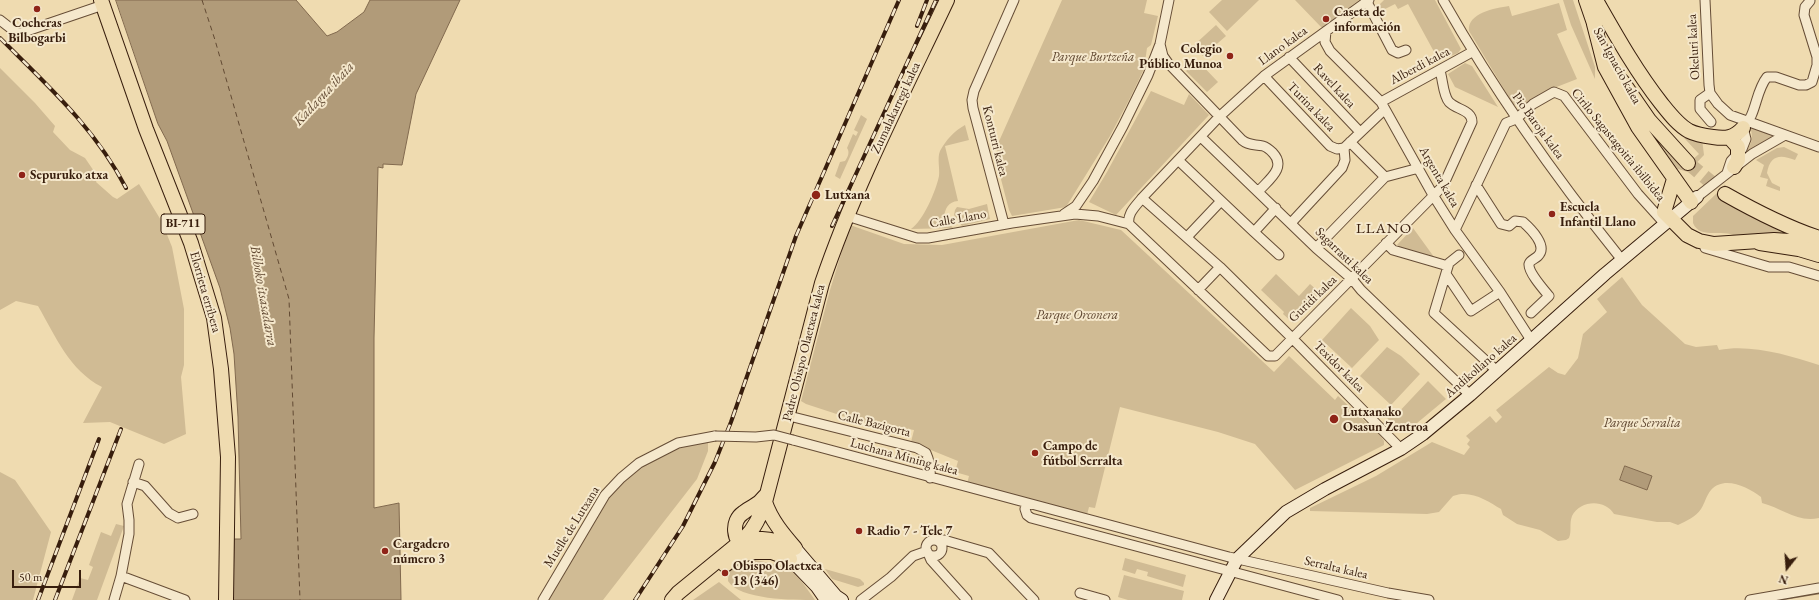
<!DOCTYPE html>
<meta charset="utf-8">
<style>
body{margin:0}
#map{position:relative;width:1819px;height:600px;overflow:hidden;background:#efdbb0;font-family:"EB Garamond",serif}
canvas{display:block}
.north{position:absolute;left:1767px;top:548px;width:40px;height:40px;-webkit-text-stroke:3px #f5e8cc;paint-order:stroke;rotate:197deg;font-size:11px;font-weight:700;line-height:16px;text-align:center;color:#381e0d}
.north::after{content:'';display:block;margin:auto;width:14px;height:18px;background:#381e0d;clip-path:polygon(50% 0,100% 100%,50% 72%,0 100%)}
.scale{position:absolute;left:12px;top:570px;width:69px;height:18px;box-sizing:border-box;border:2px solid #381e0d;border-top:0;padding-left:5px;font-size:12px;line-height:14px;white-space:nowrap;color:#381e0d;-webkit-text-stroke:3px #f5e8cc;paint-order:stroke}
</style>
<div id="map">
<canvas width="1819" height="600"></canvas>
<div class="north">N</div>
<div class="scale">50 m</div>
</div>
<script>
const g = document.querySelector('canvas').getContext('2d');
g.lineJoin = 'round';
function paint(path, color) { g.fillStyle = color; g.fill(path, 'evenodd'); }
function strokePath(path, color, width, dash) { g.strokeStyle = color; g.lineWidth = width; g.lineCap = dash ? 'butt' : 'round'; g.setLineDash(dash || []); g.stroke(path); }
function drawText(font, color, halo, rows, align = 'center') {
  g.font = font + ' "EB Garamond",serif'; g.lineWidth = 4; g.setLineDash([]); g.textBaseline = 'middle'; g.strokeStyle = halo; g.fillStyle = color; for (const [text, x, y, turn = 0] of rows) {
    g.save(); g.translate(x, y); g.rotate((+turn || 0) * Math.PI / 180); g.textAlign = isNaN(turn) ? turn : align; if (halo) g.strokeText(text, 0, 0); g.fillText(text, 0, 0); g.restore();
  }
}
const green = new Path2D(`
 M1062,0h85l-3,13 14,3 -7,29 -4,3 -3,21 -14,29 -20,38 -44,71 -54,9 -3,-6 -13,-50 2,-5 -2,-7z
 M1222,0h37l-32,31 -18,-19z
 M1295,0h64l-37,28z
 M1384,0h51l26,49 -3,4 -19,8 -31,-57 -10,5 -3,-5 -14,7 -2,-6z
 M1563,0h10l22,67v12l-24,-54z
 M1559,3l8,27 -10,4 20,45 -23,9 -28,17 -6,2 -7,-3 -44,-73c-2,-18 26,-23 40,-25l3,10z
 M1216,25l10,11 -23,20 -10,-10z
 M1197,60l21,22 -11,10 -21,-21z
 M1465,63l7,3 26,41 -43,-20 -7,-13z
 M0,68l35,35 20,23 -2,6 17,18 15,8 13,19 -2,5 17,15 4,2 22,-15 23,38 10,25 12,62v56l-3,12 5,57 -22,10 -54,-22 -27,1 19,-36c-33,-17 -46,-50 -64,-81l-22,-5 -16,9z
 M1151,91l33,14 5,-11 20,21 -93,100 -27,-13 18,-30z
 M1632,106l53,60 14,-12 -39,-42 42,27 2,16 -16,17 -20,-6z
 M861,115l6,4 -27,60 -5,-3 5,-14 5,-1c3,-4 5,-9 2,-13l6,-14 3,2 2,-4 -4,-2z
 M965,125l4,15 -24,6 13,55c-10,1 -13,7 -14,17l9,10 -42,1c12,-8 25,-38 28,-53 1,-8 -2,-18 1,-25 6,-11 14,-20 25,-26z
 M1750,126l29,10 -36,22c6,-14 12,-14 7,-32z
 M1784,147l14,7 -3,6c-15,-6 -25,-5 -28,13l5,10 8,4v4l-14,-5 2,-7 -8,-2 4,-12 -8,-5 21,-12z
 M1717,193l17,12 67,33h-63c-11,-11 -38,3 -45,-15v-7z
 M987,204l3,15 -28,7 -8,-11 1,-5 2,-3 12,2z
 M1079,220l42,10 153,142 15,-16 46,44 3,-4 42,39 4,6v4l-89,45 -40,-46 -37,-12 -98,-25 -25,101 -6,-1 -2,8 -120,-31 2,-8 -14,-4 3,-11 -47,-19 3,-12 -6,-1 -1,3 -49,-11 -52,-17 -5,-3 29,-111 20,-65 54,19 38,1z
 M1413,228l21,29 -38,-11z
 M1276,274l23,22 11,-12 10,9 -27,30 -10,-9 1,-2 -23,-22z
 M1622,277l20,28 43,39 11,3 21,-2 2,5c32,-6 69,5 100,15v153c-22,5 -37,-10 -57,-15l-1,-6c-13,-10 -37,-22 -50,-7 -5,6 -6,13 -10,19 -5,8 -15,12 -23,16l-8,-3h-13l-43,-8c-9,-15 -34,-14 -42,2 -3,8 0,15 -3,22l-3,2 -8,1 -18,-11 -23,-6 -14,-9 -2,-6c-13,-8 -31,-20 -48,-13l-14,16 -12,2 -117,-3v-3l66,-32 56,-34 32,13 6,-8 -3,-3 3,-4 -4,-4 24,-20 6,7 6,-6 -6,-7 53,-43 9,6 7,2 13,-17 5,-24 24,-22 -10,-13z
 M1351,308l19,18 9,14 -27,28 -30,-28z
 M1387,347l14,9 19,18 -29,31 -31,-29z
 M1428,381l18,18 -41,34 -9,-2 -12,-18 4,-5 8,7z
 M708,436v15l-11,28 -94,121h-60l62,-105 44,-37z
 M0,472l15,8 36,52 -18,68h-33z
 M116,524l8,2 -27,74h-25l8,-22 8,2 5,-13 -4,-2 12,-33 10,4z
 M1125,558l61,17 -3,12 -36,-11 1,-4 -11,-3 -2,5 -13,-4z
 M751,559l41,9 23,32c-21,0 -76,0 -87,-19 1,-17 8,-19 23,-22z
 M825,569l35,10 4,4v2l-6,2 -26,-8z
 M1124,575l60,16 -2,9h-54l-10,-3z
 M719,582l22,18h-48z`);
const water = new Path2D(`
 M116,0h180l31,36 10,-4 27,-20 6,-12h90l-44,94 -14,71 -19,-1v4l-5,-1 -4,171v170l25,-5 2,97h-168l1,-61h7l-3,-122 -4,-63 -4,-26 -10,-40 -53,-147 -9,-17z
 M1625,466l27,10 -5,14 -27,-10z`);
const stream = new Path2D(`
 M1776,600l43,-7`);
const ferry = new Path2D(`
 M202,0l13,40 74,259 11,301`);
const primaryTunnel = new Path2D(`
 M1688,163l37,31`);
const street = new Path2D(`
 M1443,0c52,92 113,178 179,260
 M1705,0l4,85 1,8 8,11 12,11 89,32
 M1367,2l25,48 6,3 8,-3
 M0,20l18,14 85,-29
 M1326,31l-1,11 5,9 51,51 52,93 22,35 45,62 31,48
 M1160,44l3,12 5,7 74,77c7,6 13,4 21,6 4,1 7,4 10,7 14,15 -5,27 -15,39
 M1289,57l71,75
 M1264,76l66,70 7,3 7,-1
 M1710,93l-10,7v9l11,13
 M1381,102l91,-50
 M1201,137l115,111 36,31 9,11 109,105
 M1350,142l35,35
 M1178,160l76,72 22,-24
 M1727,173l4,-12 11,-12 4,-10 -3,-11c14,-14 12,-36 24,-51h9l23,8h7l6,-3 5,-17v-8l-13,-42 1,-8 5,-6
 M1476,185l25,39 8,2 6,-5 8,1c8,7 25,24 15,34 -3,3 -8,4 -9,8 -1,8 15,26 20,32l-18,17
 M1697,197l55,-43 33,-19
 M1142,198l78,69 72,71 109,111
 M1064,214l12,-8 17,-25 30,-55 25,-51 12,-31 9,-44
 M847,216l70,22h11l84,-15 63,-9 23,2 31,8
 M1291,223l51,-55 3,-8 -1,-12 41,-39
 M1004,224l-31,-116 -1,-8 2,-9 40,-91
 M1129,224l139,132h7l168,-170 29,-64c0,-12 -15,-12 -23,-20 -6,-7 -6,-22 -9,-31
 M1129,224c-2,-11 7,-18 13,-26l77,-81 45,-41 105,-76
 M1455,230l51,-107 10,-4 17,-15 21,-12 10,4 74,98 27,30
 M1254,232l25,23
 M1187,237l34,-36
 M1386,243l7,7 55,16
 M1316,248l69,-71 34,-9
 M1705,248l64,19h20l30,9
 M1459,255l-10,8 -15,50 63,58
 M1446,274l25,37 29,-19
 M1198,290l22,-23
 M789,416l128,32 9,5c4,9 5,15 4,25
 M793,440l436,117 159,36 41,7
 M133,482l12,4 24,27 9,5 15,-4
 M1027,504l-2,5 2,6 4,3 307,82
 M935,540h9l45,13 45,47
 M926 548a8 8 0 1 1 16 0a8 8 0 1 1-16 0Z
 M928,553l3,7 36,40
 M121,576l64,24
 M1080,593l25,7
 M114,600l7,-24 8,-42v-14l-2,-16 12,-40
 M543,600l62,-105 16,-17 18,-15 39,-20 37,-7
 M861,600l30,-23 22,-21 14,-5
 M1750,600l69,-12`);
const secondary = new Path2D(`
 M795,548l41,48 6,4
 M790,559l27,28 9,13
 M1216,600l21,-41 49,-47 39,-23 76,-40 22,-15 47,-39 135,-121 92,-77`);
const primary = new Path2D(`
 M101,0l45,129 45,114 23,75 7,51 7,88 -2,143
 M1586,0l11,32
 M1597,2c20,35 39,69 64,101 8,10 17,22 28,28 8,4 16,5 24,6 13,2 21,1 30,-9
 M1594,24l11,43 33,60 53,75
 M1622,81l27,39 39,43
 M1730,138l8,9v13l-4,7
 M1674,179l-10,33 23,23 12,6 15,3 60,-4 45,3
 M1725,194c30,17 61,33 94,44
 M765,502c6,18 18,32 30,46
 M744,539c18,-1 32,0 49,8
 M746,548c-13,-6 -15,-27 -3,-35 10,-8 14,-6 22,-17
 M725,565l12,-9 18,-4h17l18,7
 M672,600l6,-7 66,-54c11,-11 16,-23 21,-37l57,-219c33,-97 81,-190 125,-283`);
const highway = new Path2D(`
 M1760,242l39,6 20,6`);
const rail = new Path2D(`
 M917,26l10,-26
 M0,38c47,47 95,90 126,150
 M832,226l104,-226
 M38,600l61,-161
 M55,600l66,-171
 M635,600l48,-74 32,-64 16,-40 65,-186 103,-236`);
const streetBridge = new Path2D(`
 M715,436l41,1 18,-2 19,5`);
const markers = [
 [37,9,4,"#8f2418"],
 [1326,19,4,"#8f2418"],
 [1230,56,4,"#8f2418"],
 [22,175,4,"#8f2418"],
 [816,195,5,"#8f2418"],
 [1552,214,4,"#8f2418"],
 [1334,419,5,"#8f2418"],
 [1035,453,4,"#8f2418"],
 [859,531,4,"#8f2418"],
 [385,551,4,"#8f2418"],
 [725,573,4,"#8f2418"]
];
const shields = [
 [183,224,44]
];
const shieldNames = [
 ["BI-711",183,224]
];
const poiNames = [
 ["Caseta de",1334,12],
 ["información",1334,27],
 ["Cocheras",37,23,"center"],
 ["Bilbogarbi",37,38,"center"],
 ["Colegio",1222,49,"right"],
 ["Público Munoa",1222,64,"right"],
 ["Sepuruko atxa",30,175],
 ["Lutxana",825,195],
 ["Escuela",1560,207],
 ["Infantil Llano",1560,222],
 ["Lutxanako",1343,412],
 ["Osasun Zentroa",1343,427],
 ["Campo de",1043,446],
 ["fútbol Serralta",1043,461],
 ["Radio 7 - Tele 7",867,531],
 ["Cargadero",393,544],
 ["número 3",393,559],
 ["Obispo Olaetxea",733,566],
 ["18 (346)",733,581]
];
const streetNames = [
 ["Llano kalea",1283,46,-36],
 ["Okeluri kalea",1694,47,-93],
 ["Alberdi kalea",1420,66,-28],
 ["San Ignacio kalea",1617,66,61],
 ["Ravel kalea",1334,86,47],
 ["Turina kalea",1311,107,46],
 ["Zumalakarregi kalea",896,108,-65],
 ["Pio Baroja kalea",1538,126,54],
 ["Konturri kalea",995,141,76],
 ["Cirilo Sagastagoitia ibilbidea",1618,145,51],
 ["Argenta kalea",1439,177,60],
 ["Calle Llano",958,219,-10],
 ["Sagarrasti kalea",1344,256,44],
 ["Elorrieta erribera",205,292,74],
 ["Guridi kalea",1313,299,-44],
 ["Padre Obispo Olaetxea kalea",804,353,-76],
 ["Andikollano kalea",1481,366,-41],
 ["Texidor kalea",1339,367,45],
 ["Calle Bazigorta",874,424,14],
 ["Luchana Mining kalea",904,457,15],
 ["Muelle de Lutxana",572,527,-58],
 ["Serralta kalea",1336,568,13]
];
const parkNames = [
 ["Parque Burtzeña",1093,57],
 ["Parque Orconera",1077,315],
 ["Parque Serralta",1642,423]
];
const waterNames = [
 ["Kadagua ibaia",324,94,-47],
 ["Bilboko itsasadarra",263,296,80]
];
const quarterNames = [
 ["LLANO",1384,229]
];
paint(green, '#d0bb94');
paint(water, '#b19b79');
strokePath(water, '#81694e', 1);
strokePath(stream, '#81694e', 2.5);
strokePath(ferry, '#624a33', 1, [5, 4]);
strokePath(primaryTunnel, '#cab58f', 14, [14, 7]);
strokePath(street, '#664d36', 11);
strokePath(secondary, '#381e0d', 14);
strokePath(primary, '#381e0d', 16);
strokePath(highway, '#381e0d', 18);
strokePath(street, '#f5e8cc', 9);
strokePath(secondary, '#f5e8cc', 12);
strokePath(primary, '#efdbb0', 14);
strokePath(highway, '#efdbb0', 16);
strokePath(rail, '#381e0d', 4);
strokePath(rail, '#f5e8cc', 2.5, [8]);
strokePath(streetBridge, '#664d36', 11, []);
strokePath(streetBridge, '#f5e8cc', 9);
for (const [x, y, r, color] of markers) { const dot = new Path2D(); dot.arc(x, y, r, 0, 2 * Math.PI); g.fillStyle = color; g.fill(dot); strokePath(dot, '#f5e8cc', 1.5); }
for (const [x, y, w] of shields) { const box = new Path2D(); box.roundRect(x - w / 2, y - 10, w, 20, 3); g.fillStyle = '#f5e8cc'; g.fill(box); strokePath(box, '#381e0d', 1); }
drawText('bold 12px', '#381e0d', null, shieldNames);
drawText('bold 13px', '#381e0d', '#f5e8cc', poiNames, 'left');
drawText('13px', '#381e0d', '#f5e8cc', streetNames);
drawText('italic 13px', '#5e452f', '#f5e8cc', parkNames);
drawText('italic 14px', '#624a33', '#f5e8cc', waterNames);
g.letterSpacing = '1px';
drawText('15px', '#381e0d', '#f5e8cc', quarterNames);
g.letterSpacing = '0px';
</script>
